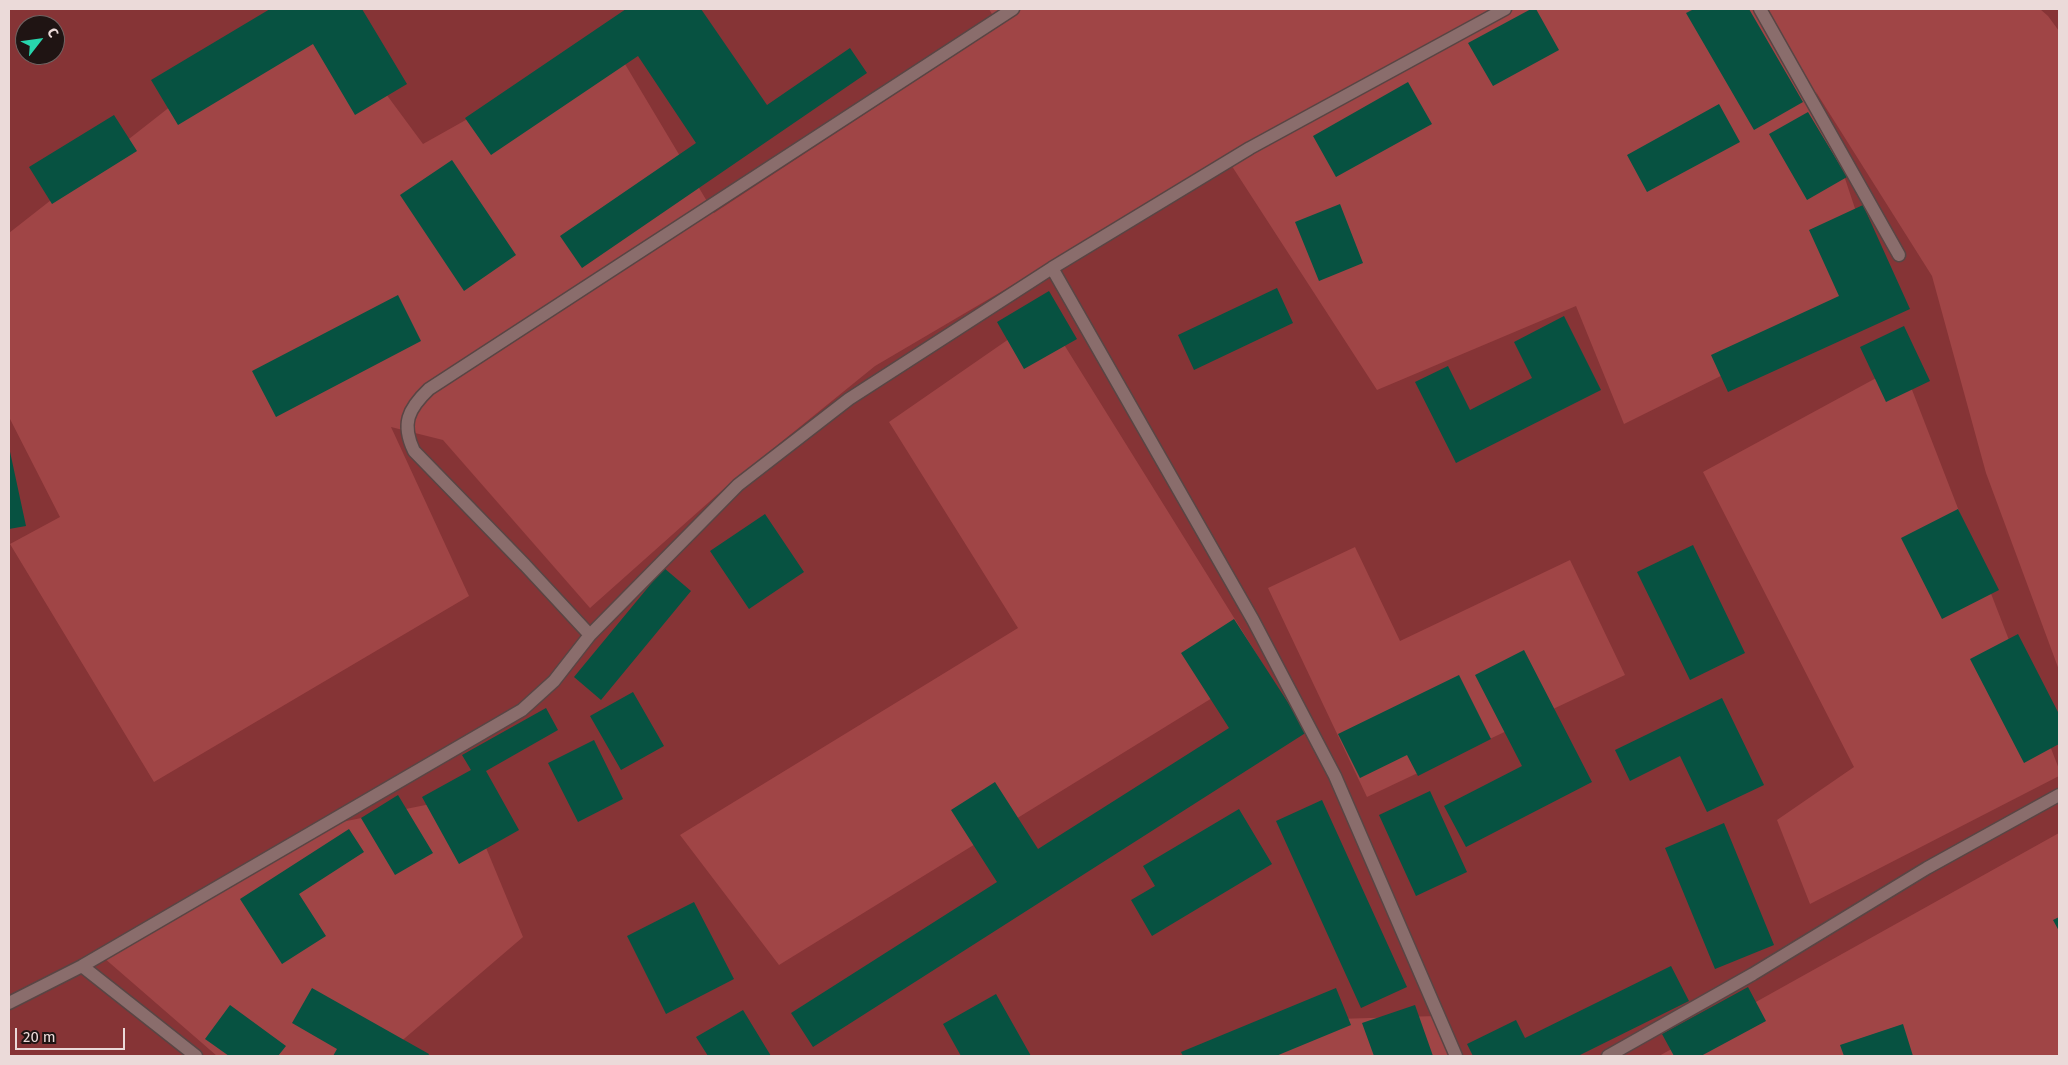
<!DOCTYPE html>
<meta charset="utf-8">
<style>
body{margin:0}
#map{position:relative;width:2068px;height:1065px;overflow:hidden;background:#402827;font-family:"Fira Sans",sans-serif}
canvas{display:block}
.frame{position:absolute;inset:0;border:10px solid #ebdad9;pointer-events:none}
.north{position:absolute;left:15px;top:15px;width:50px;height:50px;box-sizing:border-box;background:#1f1413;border:1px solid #716362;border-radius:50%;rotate:60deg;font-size:14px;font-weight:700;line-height:20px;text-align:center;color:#ebdad9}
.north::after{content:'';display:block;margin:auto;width:18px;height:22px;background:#28d5ad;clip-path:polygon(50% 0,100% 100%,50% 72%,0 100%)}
.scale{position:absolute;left:15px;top:1028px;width:110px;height:22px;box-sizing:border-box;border:2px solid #ebdad9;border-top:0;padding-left:6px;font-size:15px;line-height:18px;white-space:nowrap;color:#ebdad9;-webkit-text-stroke:4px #1f1413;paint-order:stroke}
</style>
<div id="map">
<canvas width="2068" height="1065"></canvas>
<div class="frame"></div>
<div class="north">С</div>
<div class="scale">20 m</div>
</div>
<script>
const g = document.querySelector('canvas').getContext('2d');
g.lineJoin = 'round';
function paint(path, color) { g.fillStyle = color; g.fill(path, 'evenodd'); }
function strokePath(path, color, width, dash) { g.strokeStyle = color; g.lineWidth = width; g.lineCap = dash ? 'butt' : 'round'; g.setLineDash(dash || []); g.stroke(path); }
const green = new Path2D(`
 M9,9h2050v1047h-2050zM25,25h30v30h-30z`);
const forest = new Path2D(`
 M989,9h1051l8,7 11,15v639l-73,-197 -54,-197 -116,-184 68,203 -260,129 -48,-118 -199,84 -151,-233 -181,109 -170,100 -148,120 -137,122 -147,-168 -52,-13 78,169 -315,186 -144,-238 50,-27 -51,-100v-184l236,-185 90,-23 88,119 187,-105 104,174 285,-187z
 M1045,314l219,352 -485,299 -99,-130 338,-207 -129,-206z
 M1902,364l157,405v7l-249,128 -33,-84 77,-53 -151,-295z
 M1355,547l45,94 170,-81 55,115 -258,122 -99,-209z
 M465,797l58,140 -139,119h-167l-121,-105 221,-124z
 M2059,833v223h-400z
 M1437,1016l15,40h-204l55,-36z`);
const building = new Path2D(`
 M270,9h92l45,75 -52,31 -42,-71 -135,81 -27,-45z
 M626,9h75l66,96 83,-57 17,25 -285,195 -22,-32 136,-93 -58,-87 -147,99 -26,-37z
 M1531,9h5l23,41 -66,36 -25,-43z
 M1694,9h55l54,93 -49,28 -68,-117z
 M1408,82l24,42 -96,53 -23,-41z
 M1719,104l21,38 -93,50 -20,-37z
 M1808,112l39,65 -40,23 -38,-66z
 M114,115l23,36 -85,53 -23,-37z
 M452,160l64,95 -52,36 -64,-96z
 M1340,204l23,59 -44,18 -24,-59z
 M1863,205l47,104 -182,83 -17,-37 128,-59 -30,-66z
 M1277,288l16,35 -99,47 -16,-35z
 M1049,291l28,48 -53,30 -27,-47z
 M398,295l23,46 -145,76 -24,-46z
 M1564,316l37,74 -145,73 -41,-81 33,-16 22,44 62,-32 -18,-36z
 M1904,326l26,55 -44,21 -26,-55z
 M9,447l17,79 -17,3z
 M1958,509l41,81 -57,29 -41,-81z
 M765,514l39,58 -55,37 -39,-58z
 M1693,545l52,108 -55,27 -53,-108z
 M664,568l27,23 -90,109 -27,-23z
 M1234,619l73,113 -494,315 -22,-34 206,-131 -46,-72 44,-28 43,67 191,-121 -48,-75z
 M2018,634l41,80v30l-35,19 -54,-104z
 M1524,650l68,132 -126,65 -22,-41 78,-40 -47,-91z
 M1459,675l32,64 -73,37 -11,-21 -47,23 -22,-44z
 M633,692l31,54 -43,24 -31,-54z
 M1722,698l42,87 -57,27 -27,-56 -50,25 -15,-31z
 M546,708l12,22 -72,41 33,59 -60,34 -37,-67 49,-27 -9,-15z
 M594,740l29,59 -45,23 -30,-59z
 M1430,791l37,81 -51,24 -37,-81z
 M398,795l35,58 -38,22 -34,-57z
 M1322,800l85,187 -46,21 -85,-187z
 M1239,809l33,55 -120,72 -21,-36 24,-14 -12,-20z
 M1724,823l50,122 -59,24 -50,-121z
 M349,829l15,23 -65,42 27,42 -44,28 -42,-65z
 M694,902l40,77 -68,35 -39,-78z
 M2059,917v14l-6,-11z
 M1671,966l18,35 -111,55h-105l-6,-12 49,-24 9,18z
 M1748,987l18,34 -65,35h-27l-12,-22z
 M312,988l117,66 -1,2h-95l4,-7 -45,-26z
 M1336,988l15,37 -75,31h-93l-2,-4z
 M996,994l35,62h-70l-18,-32z
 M230,1005l56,41 -8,10h-49l-24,-17z
 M1415,1005l18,51h-59l-12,-33z
 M743,1010l28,46h-63l-12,-19z
 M1903,1024l10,32h-69l-4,-11z`);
const minor = new Path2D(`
 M1760,9l139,246
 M1052,268l198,-120 255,-139
 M590,635l-65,-70 -111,-114c-13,-27 -6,-42 15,-62l584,-380
 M82,966l114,90
 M9,1003l73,-37 440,-256 32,-29 36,-46 148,-150 111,-86 203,-131 201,352 82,156 121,280
 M1608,1056l145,-82 174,-106 132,-73`);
paint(green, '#863436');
paint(forest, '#a04546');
paint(building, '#075241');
strokePath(minor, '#594544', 15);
strokePath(minor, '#8a6d6c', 12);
</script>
